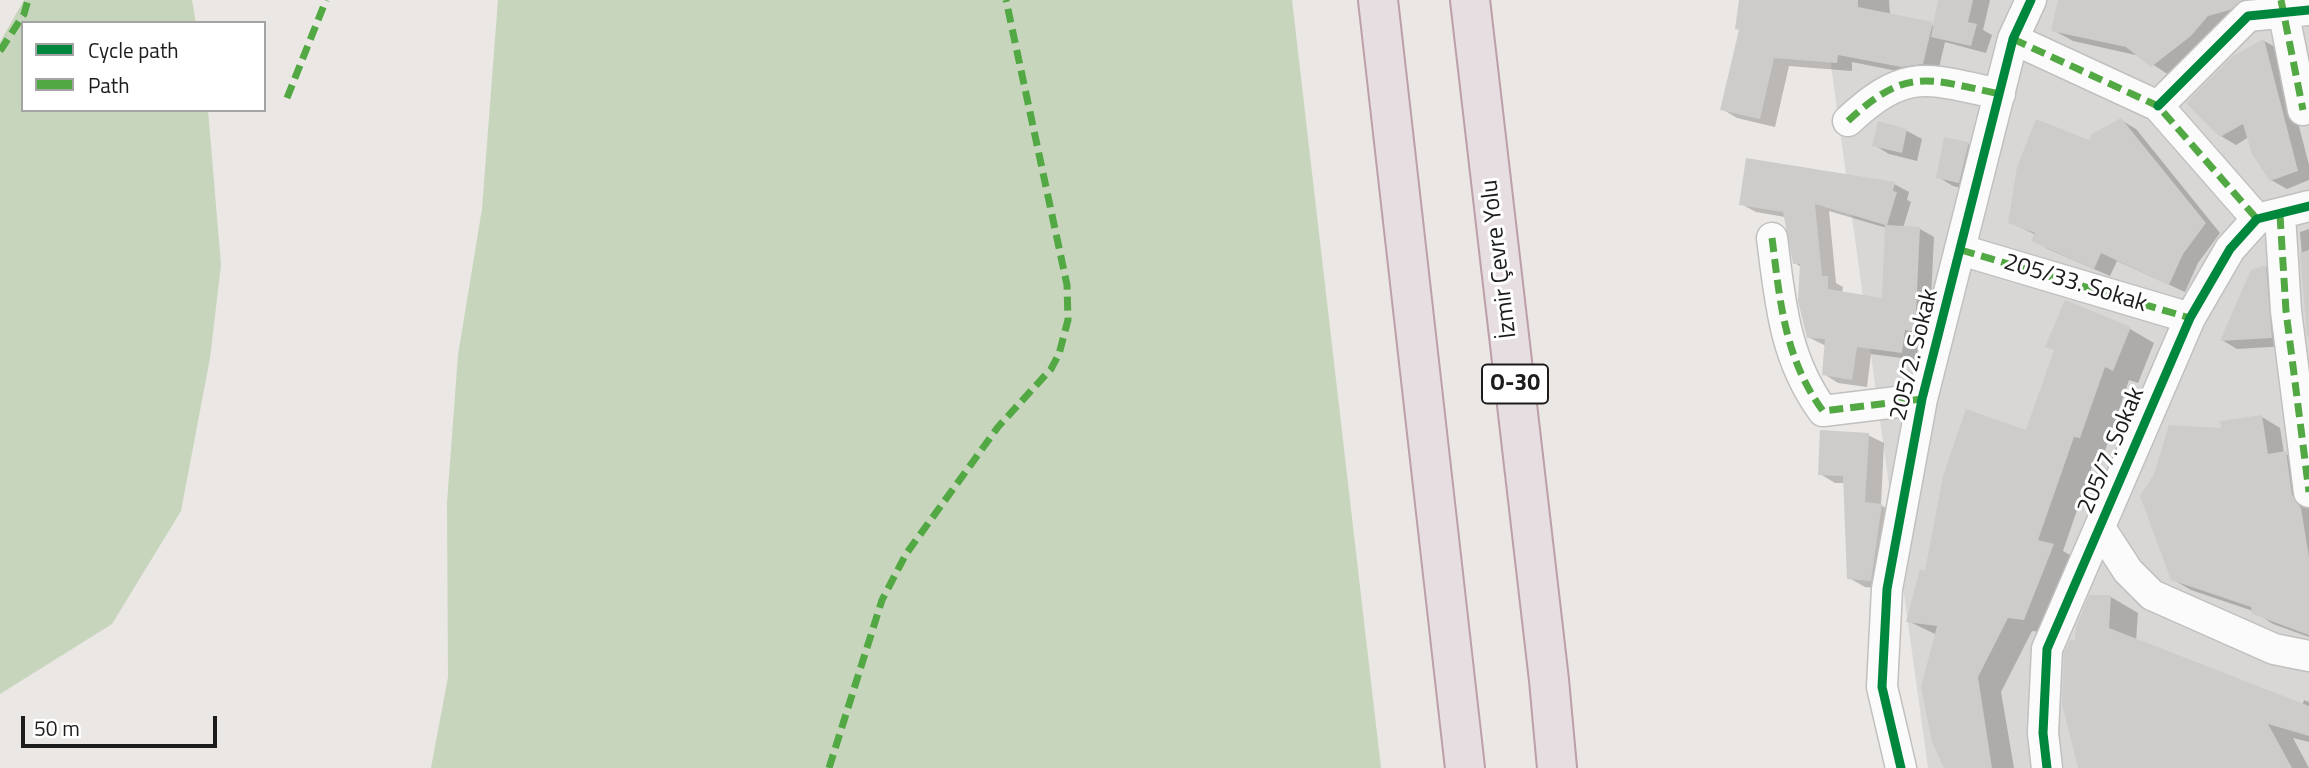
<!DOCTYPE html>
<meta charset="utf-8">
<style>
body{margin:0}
#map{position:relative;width:2309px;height:768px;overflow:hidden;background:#eae7e4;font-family:"Titillium Web",sans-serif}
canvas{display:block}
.legend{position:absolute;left:21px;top:21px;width:245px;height:91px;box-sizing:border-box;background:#fff;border:2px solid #a4a4a4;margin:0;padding:9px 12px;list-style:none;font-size:21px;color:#1c1c1c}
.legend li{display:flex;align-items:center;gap:14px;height:35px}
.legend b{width:35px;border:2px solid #a4a4a4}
.scale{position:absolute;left:21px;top:716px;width:196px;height:32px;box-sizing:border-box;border:4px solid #1c1c1c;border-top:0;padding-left:9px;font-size:21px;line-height:24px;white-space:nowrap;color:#1c1c1c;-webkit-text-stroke:5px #fff;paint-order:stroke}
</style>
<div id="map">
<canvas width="2309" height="768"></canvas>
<ul class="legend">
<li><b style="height:9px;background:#00873e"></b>Cycle path</li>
<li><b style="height:9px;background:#52a943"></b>Path</li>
</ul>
<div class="scale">50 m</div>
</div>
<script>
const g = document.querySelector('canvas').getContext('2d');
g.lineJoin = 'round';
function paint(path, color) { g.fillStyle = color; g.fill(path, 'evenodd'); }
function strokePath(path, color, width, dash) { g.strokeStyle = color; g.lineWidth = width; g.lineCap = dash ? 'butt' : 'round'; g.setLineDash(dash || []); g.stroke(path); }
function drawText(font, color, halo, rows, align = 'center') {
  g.font = font + ' "Titillium Web",sans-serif'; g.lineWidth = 6; g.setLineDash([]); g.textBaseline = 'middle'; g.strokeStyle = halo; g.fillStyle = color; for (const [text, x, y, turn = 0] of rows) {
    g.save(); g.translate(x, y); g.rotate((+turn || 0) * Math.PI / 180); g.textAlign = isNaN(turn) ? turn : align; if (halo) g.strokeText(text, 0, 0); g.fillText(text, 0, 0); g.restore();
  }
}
const residential = new Path2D(`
 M1822,0h487v768h-381z`);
const forest = new Path2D(`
 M24,0h168l4,23h-173v87h185l13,155 -11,93 -29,153 -69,113 -112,70v-652z
 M498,0h794l89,768h-950l17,-91 -1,-174 11,-148 24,-146z`);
const shadow = new Path2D(`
 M1741,0h148l1,15 45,11 5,-26h50l-7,30 9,5 -6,18 -41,-11 -7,30 -21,3 -65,-13v9l-63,-5 -14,61 -38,-9 -15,-9 19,-78z
 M2059,0h211l-98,77 -32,-21 -67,-15 -20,-11z
 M2264,41l15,8 30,116v15l-22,9 -16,-9 -22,-43 -13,8 -15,-9z
 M2121,120l15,9 84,104 -22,30 -13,29 -68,-31 -7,15 -62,-27 -15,-9 3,-5 -26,-13 80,-80z
 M1879,124l28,7 15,8 -5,22 -28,-7 -15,-9z
 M1968,144l15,9 -9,38 -21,-5 -15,-9z
 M1894,184l15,8 -2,8 4,2 -8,26 17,1 14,8 -5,102 -10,-1 -3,22 -45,-6 -4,33 -29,-4 -14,-9 2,-28 -18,-9 -7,-70 -6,-4 -10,-46 -29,-5 -15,-8zM1829,211l58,17 -4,72 -41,-7 1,-6 -7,-4z
 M2309,229v110l-9,-107z
 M2265,267l16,9 6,70 -50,3 -15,-9z
 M2130,329l24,14 -16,40 -9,-3 -24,71 -7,-2 -35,102 14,8 -29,74 -16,-2 -31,61 13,76h-68l-9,-133 -29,-14 18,-48 101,-141z
 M2262,417l18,11 4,25 20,11 5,35v138l-36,-13 -20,-13 -62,-21 -19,-11 51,-149z
 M1868,435l16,8 -3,62 16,10 -11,74 -21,-2 -16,-9 -4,-95h-10l-15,-9z
 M2090,597h21l27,16 -2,28 166,65 2,-6 5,2v40l-16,-4 16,30h-226l-6,-126z`);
const building = new Path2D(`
 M1739,0h119v7l75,15 -10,42 -22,3 -63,-12 -1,8 -63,-5 -14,61 -40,-9 19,-80 -4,-1z
 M1938,0h35l-5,22 9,2 -6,22 -40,-9z
 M2058,0h185l-13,10 -22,6 -17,20 -40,31 -25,-20 -75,-16z
 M2264,39l34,132 -28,10 -18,-27 -9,-30 -23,13 -34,-34 47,-47z
 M2121,118l85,105 -23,31 -14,31 -68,-32 -7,16 -63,-28 4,-8 -27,-10 9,-56 19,-48 53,21 3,-6z
 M1878,121l29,8 -5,24 -30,-7z
 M1944,137l25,5 -10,41 -23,-5z
 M1746,158l149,24 -2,9 4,1 -10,33 33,2 -5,105 -10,-2 -3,23 -45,-6 -5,33 -30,-5 3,-36 -18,-1 -9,-37 2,-37h-7l-10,-52 -44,-7zM1815,204l70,21 -3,73 -54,-9v-13h-6z
 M2309,250v86h-2l-7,-83z
 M2266,265l6,73 -52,3 31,-71z
 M2065,300l66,27 -18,44 -8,-4 -25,71 -6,-1 -36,103 16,4 -30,76 -16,-2 -30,59 14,91h-48l-12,-26 -11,-55 16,-61 -31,-4 14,-53 5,2 18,-95 23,-67 60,21 28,-80 -9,-3z
 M2262,415l6,39 18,-3 6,44 9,13 8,49v78l-57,-21 -1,-7 -80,-27 -31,-84 14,-22 15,-49 52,3 -1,-7z
 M1820,430l49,3 -4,69 17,2 -11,77 -24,-2 -4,-103 -25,-1z
 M2089,595h22l-2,33 200,78v30l-41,-12 24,44h-214l-16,-64 2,-51 6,-13h5l1,-13z`);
const minor = new Path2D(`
 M2281,0l22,110
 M2013,39l145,67 99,113
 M2158,106l90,-90 61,-6
 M1848,121c59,-55 79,-42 152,-27
 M2280,215l6,96 23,181
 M1772,238c8,62 12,120 51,173l99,-12
 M1961,250l229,68
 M2100,528l28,43 24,24 122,54 35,7
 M1901,768l-19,-81 5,-98 35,-190 91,-360 18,-39
 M2047,768l-4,-35 4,-84 143,-331 40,-69 27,-30 52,-13`);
const highway = new Path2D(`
 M1378,0l87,768
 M1470,0l79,680 8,88`);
const quiet = new Path2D(`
 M2281,0l22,110
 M2013,39l145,67 99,113
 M0,51l24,-37 4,-14
 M287,98l39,-98
 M1848,121c59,-55 79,-42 152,-27
 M2280,215l6,96 23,181
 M1772,238c8,62 12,120 51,173l99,-12
 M1961,250l229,68
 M829,768l53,-168 24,-46 92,-127 53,-58 8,-15 9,-34 -1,-35 -61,-285`);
const cycleway = new Path2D(`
 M2158,106l90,-90 61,-6
 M1901,768l-19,-81 5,-98 35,-190 91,-360 18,-39
 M2047,768l-4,-35 4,-84 143,-331 40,-69 27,-30 52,-13`);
const shields = [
 [1515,384,66]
];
const shieldNames = [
 ["O-30",1515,384]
];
const streetNames = [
 ["İzmir Çevre Yolu",1500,259,-97],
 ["205/33. Sokak",2075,284,17],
 ["205/2. Sokak",1915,355,-76],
 ["205/7. Sokak",2112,451,-67]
];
paint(residential, '#d9d7d6');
paint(forest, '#c7d5bc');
paint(shadow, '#0003');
paint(building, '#ceccca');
strokePath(minor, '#c1c0bf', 33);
strokePath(highway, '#bc9fa9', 42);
strokePath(minor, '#fcfbfb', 30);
strokePath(highway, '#e7dee1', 38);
strokePath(quiet, '#52a943', 7, [14, 7]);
strokePath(cycleway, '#00873e', 9);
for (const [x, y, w] of shields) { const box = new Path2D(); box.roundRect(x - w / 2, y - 19.5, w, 39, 5); g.fillStyle = '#fff'; g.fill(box); strokePath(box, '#1c1c1c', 2); }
drawText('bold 23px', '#1c1c1c', null, shieldNames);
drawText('24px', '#1c1c1c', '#fff', streetNames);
</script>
